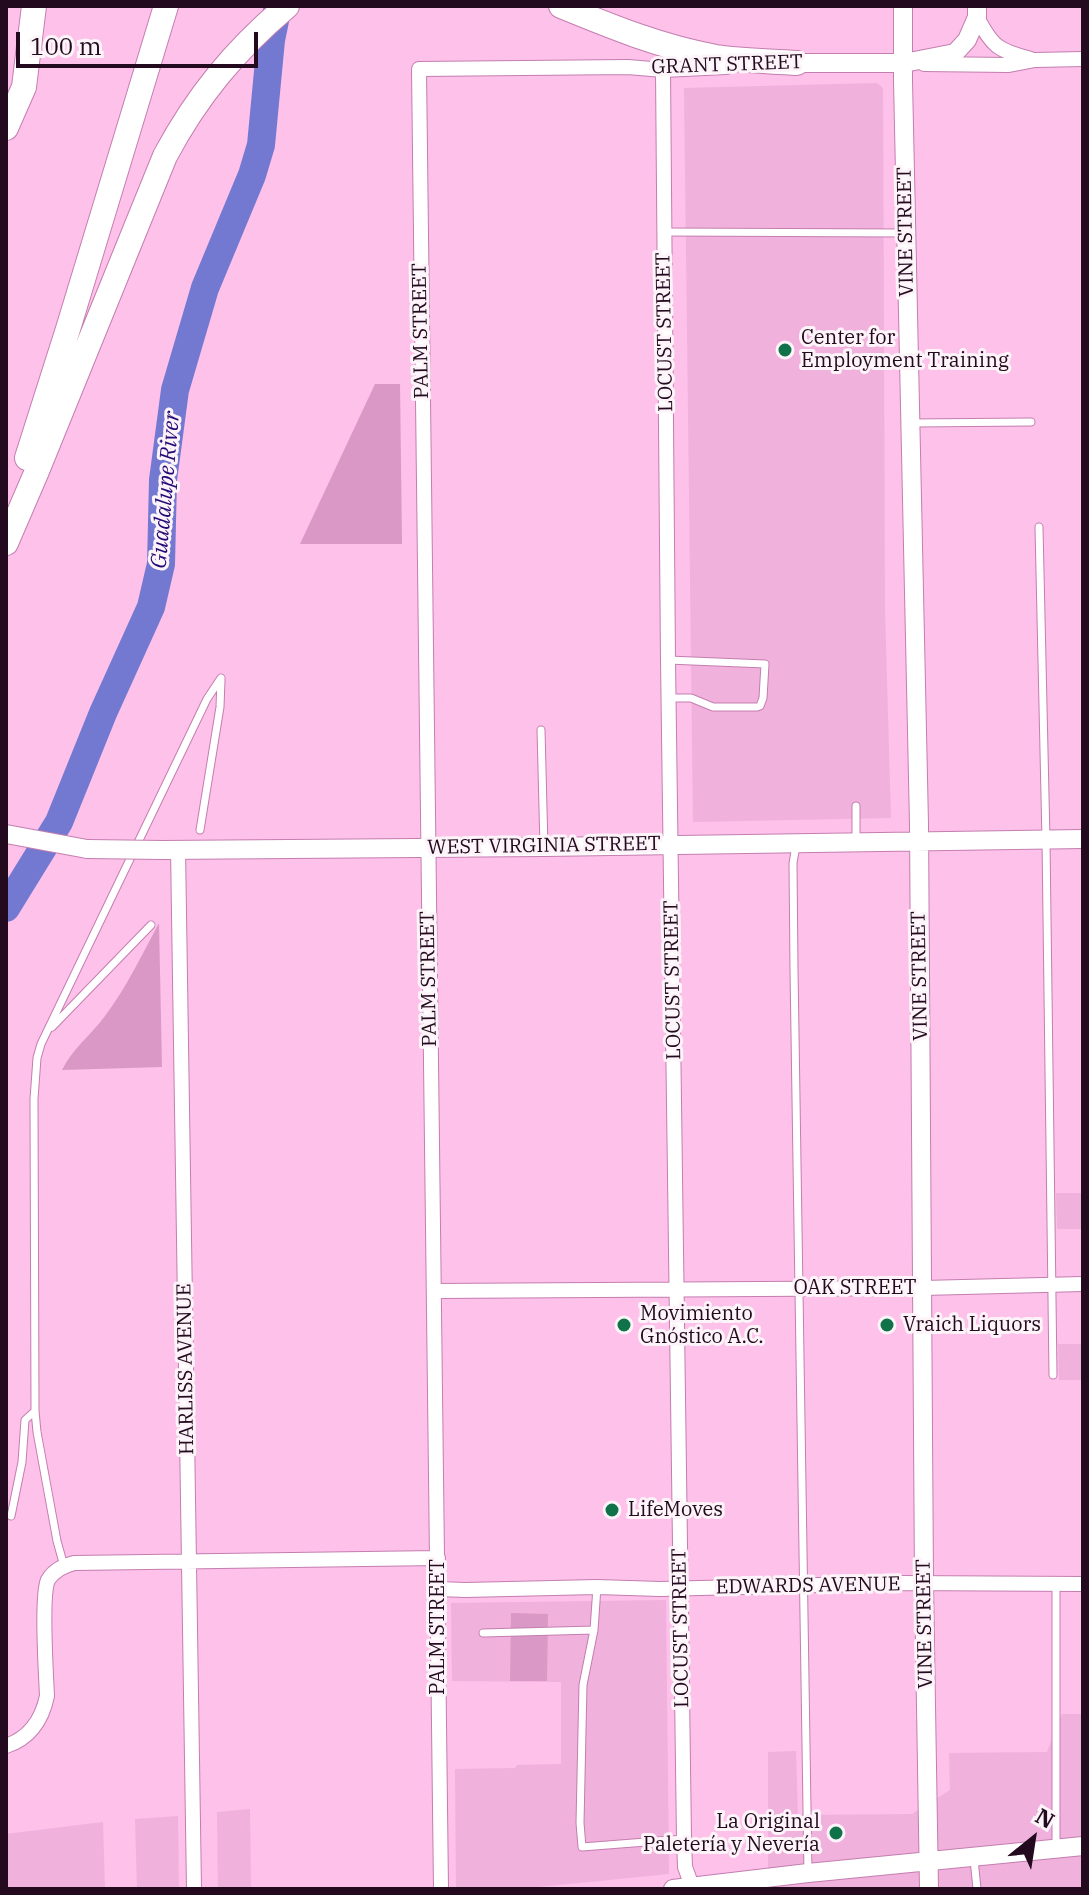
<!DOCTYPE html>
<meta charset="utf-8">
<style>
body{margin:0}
#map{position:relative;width:1089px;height:1895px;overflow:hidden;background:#fdc1ea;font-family:"IBM Plex Serif",serif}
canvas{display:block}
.frame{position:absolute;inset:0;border:8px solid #240a1e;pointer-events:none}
.north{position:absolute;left:993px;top:1799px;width:80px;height:80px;-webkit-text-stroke:6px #fcf4f9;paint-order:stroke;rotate:30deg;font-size:22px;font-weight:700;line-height:32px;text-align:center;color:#240a1e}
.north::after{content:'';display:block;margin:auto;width:28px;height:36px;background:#240a1e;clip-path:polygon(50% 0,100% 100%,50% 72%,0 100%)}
.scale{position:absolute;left:16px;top:32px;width:242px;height:36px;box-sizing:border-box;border:4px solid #240a1e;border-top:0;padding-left:10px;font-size:24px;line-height:28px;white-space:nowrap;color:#240a1e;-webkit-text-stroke:6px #fcf4f9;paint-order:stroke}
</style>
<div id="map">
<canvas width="1089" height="1895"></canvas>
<div class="frame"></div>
<div class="north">N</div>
<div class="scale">100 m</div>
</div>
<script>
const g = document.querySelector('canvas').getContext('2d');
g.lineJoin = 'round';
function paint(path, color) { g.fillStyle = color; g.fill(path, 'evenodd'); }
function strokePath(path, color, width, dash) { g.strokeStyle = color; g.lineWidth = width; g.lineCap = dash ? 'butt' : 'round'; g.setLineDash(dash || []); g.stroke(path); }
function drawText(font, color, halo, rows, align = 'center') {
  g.font = font + ' "IBM Plex Serif",serif'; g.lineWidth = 6; g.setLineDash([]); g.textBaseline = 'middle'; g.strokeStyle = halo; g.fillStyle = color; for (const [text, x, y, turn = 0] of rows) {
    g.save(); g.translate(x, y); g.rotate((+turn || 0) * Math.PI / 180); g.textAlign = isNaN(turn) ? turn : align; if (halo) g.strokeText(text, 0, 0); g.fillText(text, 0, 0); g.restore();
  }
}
const built = new Path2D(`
 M877,83l6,5 2,524 6,206 -198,4 -9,-734z
 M1056,1193h27v36h-26z
 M1058,1344h25v36h-24z
 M666,1600l3,274 -151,15h-62l-1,-120 60,-1 2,-3 44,-1v-82l-109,-1 -1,-78z
 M1062,1714h21v175h-315v-137l28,-1 2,64 114,-1 38,-24 -1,-37 98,-1z
 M250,1809l1,80h-33l-1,-77z
 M178,1816l1,73h-42l-2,-70z
 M103,1822l2,67h-99v-55z`);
const green = new Path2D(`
 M375,384h25l2,160h-102z
 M159,923l3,144 -100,3c10,-21 29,-35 43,-54 21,-28 37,-61 54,-93z
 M511,1613l37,1 -1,67h-37z`);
const river = new Path2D(`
 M6,908l53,-86 44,-109 48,-106 10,-43 2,-84 12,-90 30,-102 47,-113 9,-30 10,-105 7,-34`);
const lane = new Path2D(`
 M665,232l239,1
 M913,423l118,-1
 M1039,527l7,313 7,535
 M668,660l97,4 -2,34 -3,8 -3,1h-44l-22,-9h-22
 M541,730l3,117
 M856,806v33
 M200,830l20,-123 1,-27
 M796,846l-3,17 1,106 14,904
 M52,1027l99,-102
 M11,1516l11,-54 3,-42 10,-9
 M64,1566l-7,-25 -20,-109 -2,-21 -1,-312 3,-41 4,-14 166,-345 14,-21
 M1056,1585v262
 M594,1630l3,-43
 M483,1633l111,-3 -11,55 -3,138 2,24 102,-8
 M974,1859l3,30`);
const street = new Path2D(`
 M977,17c15,29 21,34 54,42
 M924,64l85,1 26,-5 48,-1
 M663,70l5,590 16,1179 1,28 8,22
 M178,848l16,1041
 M435,1291l488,-3 160,-4
 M438,1589l27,1 132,-3 63,2 240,-6 183,1
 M6,1746c24,-8 36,-26 41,-50 -1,-22 -6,-101 1,-116 6,-10 15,-14 26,-17l364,-5
 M441,1889l-22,-1820 209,-2 35,3 63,-3`);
const secondary = new Path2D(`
 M903,6v75l16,743 5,760 5,305
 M797,63h107l51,-10 12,-13 10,-23v-11
 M6,834l81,15
 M163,850l381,-3 539,-8
 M673,1889l135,-16 275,-27`);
const highway = new Path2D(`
 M561,6c51,21 100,41 155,51 26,4 55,4 81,6
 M6,128l18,-41 10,-81
 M27,458l41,-129 98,-323
 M6,543l31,-72 128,-315c32,-60 70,-106 122,-150`);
const secondaryBridge = new Path2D(`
 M87,849l76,1`);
const markers = [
 [785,350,8,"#107248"],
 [624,1325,8,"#107248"],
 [887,1325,8,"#107248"],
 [612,1510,8,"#107248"],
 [836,1833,8,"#107248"]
];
const streetNames = [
 ["GRANT STREET",727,65,-2],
 ["VINE STREET",906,232,-91],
 ["PALM STREET",421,331,-91],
 ["LOCUST STREET",665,332,-91],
 ["WEST VIRGINIA STREET",544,846,-1],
 ["VINE STREET",920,976,-91],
 ["PALM STREET",429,979,-91],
 ["LOCUST STREET",673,980,-91],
 ["OAK STREET",855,1288],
 ["HARLISS AVENUE",186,1369,-91],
 ["EDWARDS AVENUE",808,1586,-1],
 ["VINE STREET",925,1624,-91],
 ["PALM STREET",438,1627,-90],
 ["LOCUST STREET",681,1628,-91]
];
const poiNames = [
 ["Center for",801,338],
 ["Employment Training",801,361],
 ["Movimiento",640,1314],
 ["Gnóstico A.C.",640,1337],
 ["Vraich Liquors",903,1325],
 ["LifeMoves",628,1510],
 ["La Original",820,1822,"right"],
 ["Paletería y Nevería",820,1845,"right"]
];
const waterNames = [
 ["Guadalupe River",166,490,-85]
];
paint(built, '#f0b1dc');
paint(green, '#da98c6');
strokePath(river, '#7379d1', 28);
strokePath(lane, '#c47eaf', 9);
strokePath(street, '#c47eaf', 16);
strokePath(secondary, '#c47eaf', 20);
strokePath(highway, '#c47eaf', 26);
strokePath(lane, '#fff', 7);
strokePath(street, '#fff', 14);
strokePath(secondary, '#fff', 18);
strokePath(highway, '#fff', 24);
strokePath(secondaryBridge, '#c47eaf', 20, []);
strokePath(secondaryBridge, '#fff', 18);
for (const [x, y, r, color] of markers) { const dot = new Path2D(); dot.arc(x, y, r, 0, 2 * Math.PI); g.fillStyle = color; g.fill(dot); strokePath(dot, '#fcf4f9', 3); }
drawText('20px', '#240a1e', '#fcf4f9', streetNames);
drawText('20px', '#240a1e', '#fcf4f9', poiNames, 'left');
drawText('italic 22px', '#220a77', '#fcf4f9', waterNames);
</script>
